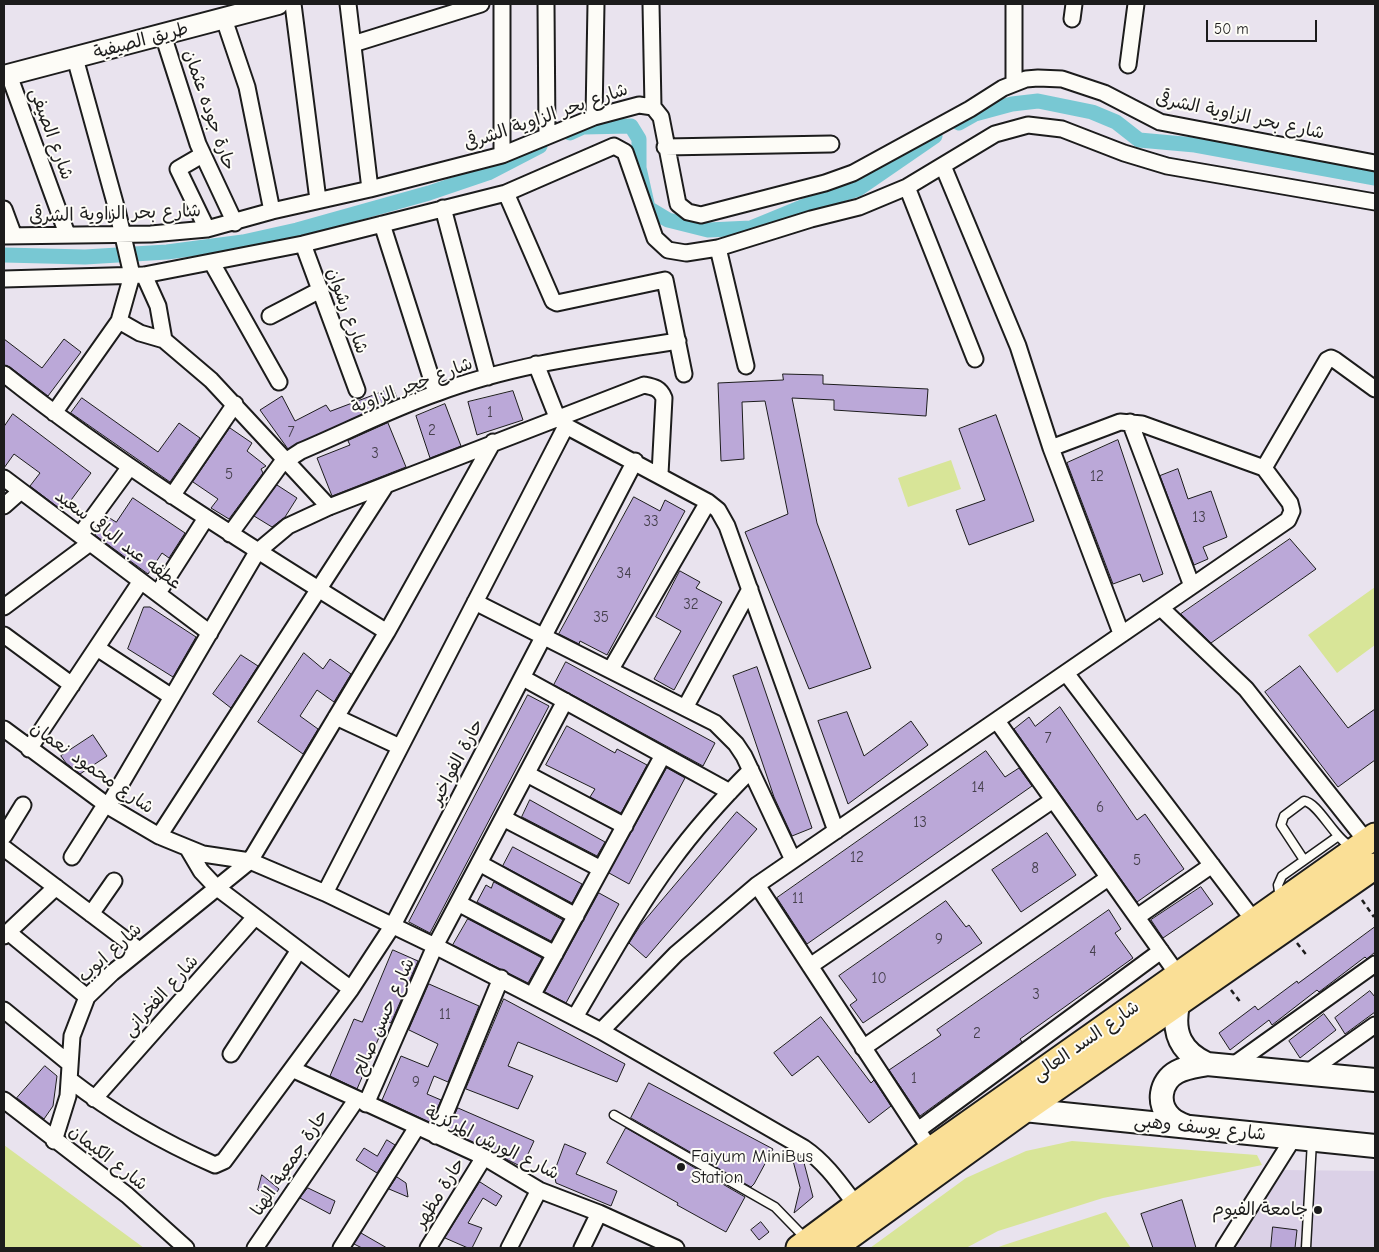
<!DOCTYPE html>
<meta charset="utf-8">
<style>
body{margin:0}
#map{position:relative;width:1379px;height:1252px;overflow:hidden;background:#e9e3ee;font-family:"Comic Neue",sans-serif}
canvas{display:block}
.frame{position:absolute;inset:0;border:5px solid #1c1c1c;pointer-events:none}
.scale{position:absolute;left:1206px;top:20px;width:111px;height:22px;box-sizing:border-box;border:2px solid #1c1c1c;border-top:0;padding-left:6px;font-size:15px;line-height:18px;white-space:nowrap;color:#1c1c1c;-webkit-text-stroke:4px #fdfcf7;paint-order:stroke}
</style>
<div id="map">
<canvas width="1379" height="1252"></canvas>
<div class="frame"></div>
<div class="scale">50 m</div>
</div>
<script>
const g = document.querySelector('canvas').getContext('2d');
g.lineJoin = 'round';
function paint(path, color) { g.fillStyle = color; g.fill(path, 'evenodd'); }
function strokePath(path, color, width, dash) { g.strokeStyle = color; g.lineWidth = width; g.lineCap = dash ? 'butt' : 'round'; g.setLineDash(dash || []); g.stroke(path); }
function drawText(font, color, halo, rows, align = 'center') {
  g.font = font + ' "Comic Neue","Playpen Sans Arabic",sans-serif'; g.lineWidth = 4; g.setLineDash([]); g.textBaseline = 'middle'; g.strokeStyle = halo; g.fillStyle = color; for (const [text, x, y, turn = 0] of rows) {
    g.save(); g.translate(x, y); g.rotate((+turn || 0) * Math.PI / 180); g.textAlign = isNaN(turn) ? turn : align; if (halo) g.strokeText(text, 0, 0); g.fillText(text, 0, 0); g.restore();
  }
}
const built = new Path2D(`
 M1284,1170l91,1v77h-139z`);
const green = new Path2D(`
 M951,460l10,29 -53,18 -10,-29z
 M1375,587v58l-38,28 -29,-38z
 M1072,1141l185,14 5,10 -159,33 -105,33 -32,17h-96l96,-70 60,-27z
 M4,1145l140,103h-140z
 M1106,1212l25,36h-135l8,-3z`);
const canal = new Path2D(`
 M959,123l16,-9 37,-10 26,-3 54,11 24,10 23,18 56,5 180,33
 M570,133l13,-6 48,-1 8,13v29l9,40 20,12 40,10 43,-2 56,-23 51,-16 77,-53
 M4,255l81,2 82,-5 76,-10 54,-12 132,-37 59,-20 52,-27`);
const building = new Path2D(`
 M4,339l38,29 22,-29 17,13 -33,44 -38,-29 -6,-2z
 M783,374l40,1v9l105,5 -2,27 -92,-6v-10l-42,-2 25,125 54,145 -62,21 -64,-157 43,-18 -23,-113 -23,1 2,57 -23,2 -3,-78 65,-3z
 M393,388l4,10 -109,51 -28,-39 22,-14 13,25 31,-16 4,6z
 M513,391l10,29 -46,15 -9,-33z
 M82,398l76,54 21,-29 21,15 -30,44 -99,-69z
 M445,404l16,42 -31,12 -14,-42z
 M13,414l78,59 -28,38 -33,-25 10,-13 -26,-19 -10,14v-41z
 M996,415l38,106 -65,24 -13,-35 29,-10 -26,-71z
 M388,423l18,44 -74,29 -15,-38 33,-13 -2,-4z
 M230,428l22,15 -5,8 19,15 -5,3 2,4 -34,46 -18,-11 7,-9 -25,-17z
 M1118,440l45,134 -20,8 -3,-8 -27,10 -46,-121z
 M1178,469l10,30 23,-8 16,46 -24,10 5,12 -14,6 -34,-89z
 M277,485l20,13 -12,19 -13,10 -18,-11z
 M634,497l26,14 5,-11 20,11 -78,144 -27,-14 -1,3 -20,-10z
 M133,498l52,35 -16,25 -7,-5 -14,21 -53,-39 13,-18 8,5z
 M1290,539l26,30 -105,74 -30,-29z
 M680,571l20,11 -4,6 26,14 -48,88 -20,-11 27,-48 -25,-14z
 M144,607h6l46,30 -23,40 -45,-28z
 M304,653l19,16 7,-10 21,15 -17,28 -17,-12 -17,26 18,13 -15,25 -45,-32z
 M241,655l17,11 -27,42 -18,-14z
 M566,662l149,81 -12,23 -149,-81z
 M1300,666l48,62 27,-19v51l-37,27 -73,-95z
 M757,667l55,161 -20,8 -18,-39 -41,-121z
 M528,695l21,11 -119,227 -21,-11z
 M1060,707l77,113 8,-6 39,55 -47,33 -123,-173 15,-12 6,9z
 M847,712l17,44 47,-35 17,24 -80,59 -30,-83z
 M567,726l48,27 2,-4 30,16 -26,48 -31,-16 5,-8 -49,-24z
 M93,735l14,21 -27,18 -14,-11 -5,-7z
 M986,751l19,26 14,-9 13,18 -225,158 -30,-46z
 M667,768l18,10 -56,106 -20,-11z
 M530,800l75,42 -8,14 -75,-39z
 M737,812l20,17 -111,129 -17,-15 11,-17z
 M1047,833l29,42 -55,37 -29,-42z
 M513,847l69,37 -10,19 -69,-37z
 M494,882l69,38 -12,21 -74,-39 9,-17 5,3z
 M1201,887l12,17 -50,34 -12,-18z
 M599,893l20,11 -53,99 -21,-11z
 M946,901l20,26 3,-2 13,18 -119,80 -13,-18 7,-5 -18,-24z
 M1109,910l12,19 -6,4 18,25 -113,81 2,3 -102,74 -31,-46 52,-35 -4,-5z
 M468,919l74,39 -14,25 -75,-38z
 M1375,927v25l-8,7 -2,-2 -46,35 -2,-2 -45,35 -3,-5 -39,30 -11,-17 36,-27 3,4 39,-29 1,2z
 M393,950l25,11 -27,62 -5,-2 -29,68 -27,-13 24,-57 8,3z
 M429,984l50,22 -31,76 -14,-6 -7,18 14,6 -10,23 -49,-23 19,-44 27,11 10,-23 -29,-14z
 M1370,991l5,6v15l-30,22 -10,-16z
 M504,999l121,65 -8,18 -99,-40 -10,24 25,10 -15,33 -52,-20z
 M1324,1014l12,16 -36,28 -11,-17z
 M821,1017l50,66 3,-3 17,26 -22,17 -51,-67 -26,20 -18,-23z
 M45,1066l12,10 -4,30 -9,13 -27,-21z
 M649,1083l124,66 -19,35 -3,3 -120,-69z
 M458,1108l76,33 -12,26 -74,-37z
 M626,1128l119,69 -19,35 -49,-27 1,-2 -71,-40z
 M387,1140l8,5 -18,28 -21,-13 8,-12 13,8z
 M565,1144l21,9 -10,21 41,17 -6,15 -55,-23 -2,-10z
 M791,1152l12,7 10,38 -19,16 6,-25z
 M262,1175l17,14 -8,11 -13,-10z
 M397,1177l9,6 2,14 -19,-8z
 M480,1182l22,14 -6,10 -13,-8 -15,25 14,5 -10,20h-4l-23,-10z
 M308,1188l27,13 -5,13 -30,-16z
 M1182,1200l14,48h-43l-12,-34z
 M761,1222l8,10 -10,8 -8,-10z
 M1273,1227l24,3 -2,18h-24z
 M361,1233l26,15h-25l-8,-4z`);
const path = new Path2D(`
 M1362,900l12,17
 M1297,943l11,14
 M1231,990l10,13`);
const service = new Path2D(`
 M1304,860l-23,-35 3,-9 20,-15c15,2 30,38 49,47
 M1280,898l-2,-13 4,-9 55,-39
 M614,1115l161,92 32,33
 M1306,1248l6,-107`);
const minor = new Path2D(`
 M293,4l25,196
 M348,4l22,185
 M546,4l1,131
 M651,4l2,103
 M1014,4v79
 M224,19l23,68 25,124
 M1072,19l2,-15
 M163,35l35,109 37,79
 M353,44l128,-40
 M1128,65l8,-61
 M9,75l58,159
 M594,117l2,-113
 M665,147l166,-3
 M202,155l-24,14 29,60
 M502,155v-151
 M943,166l75,180 33,102 70,185
 M907,187l68,172
 M506,193l47,108 4,2 108,-23 19,94
 M443,208l45,169
 M4,209l10,27
 M382,224l54,169
 M4,236l147,-2 56,-5 65,-18 98,-22 132,-34 92,-38 45,-12 14,2 8,10 17,87 10,8 13,3 124,-32 28,-10 117,-64 33,-21 23,-9 12,-1 24,1 42,14 56,29 215,41
 M303,244l54,146
 M718,248l28,118
 M212,263l67,119
 M144,275l14,31 6,34
 M4,279l140,-4 159,-31 203,-51 108,-47 11,6 30,86 13,12 18,3 32,-5 93,-29 48,-12 48,-20 88,-53 33,-9 34,4 62,24 43,13 208,36
 M270,316l50,-26
 M119,321l21,12 24,7 47,40 118,127
 M536,364l21,53 9,9 142,76 10,8 9,16 109,305
 M4,374c121,96 252,176 383,258
 M54,413l65,-92 13,-46 -15,-65 -42,-152
 M1130,422l62,164
 M1264,468l63,-108 4,-2 4,2 40,29
 M4,478l206,155
 M172,496l63,-92
 M4,506l17,-15
 M230,534l51,-70 20,-13c45,-19 90,-42 136,-58 77,-29 160,-39 241,-52
 M80,535l49,-67
 M158,593l48,-75
 M475,602l240,121 21,21 8,12 49,104
 M4,607l86,-64
 M1161,608l85,81 121,153
 M4,635l68,50
 M97,648l75,49
 M611,669l97,-167
 M1066,673l189,249
 M523,678l207,114
 M686,706l64,-117
 M336,717l64,30
 M997,721l181,254
 M4,729l104,77 51,30 44,18 47,7 75,32 110,53 166,85 203,117c22,15 36,36 52,57
 M29,749l112,-168
 M527,774l98,52
 M108,806l149,-254 31,-26 41,-19 315,-122c10,2 16,3 20,13l-4,76
 M503,818l98,51
 M4,836l19,-31
 M159,836l227,-351
 M4,848l135,102
 M188,849l13,22 15,16 135,102
 M72,857l33,-52
 M479,863l97,53
 M757,885l177,270
 M325,893l241,-467
 M458,903l97,51
 M91,914l23,-33
 M1137,917l75,-52
 M8,932l79,65
 M4,936l52,-49
 M810,966l243,-166
 M533,994l130,-239
 M4,1010l66,54
 M575,1017c31,-52 60,-106 96,-155 24,-33 51,-63 80,-92
 M601,1031l75,-77 81,-69 531,-365 4,-9 -2,-8 -26,-35 -122,-44 -22,-2 -69,26
 M863,1048l245,-170
 M231,1054l68,-104
 M1232,1066l143,-102
 M292,1069l192,88 55,33 60,23 77,35
 M1307,1073l68,-48
 M70,1080c45,35 93,62 145,85l9,-4 127,-172 42,-64 242,-464
 M94,1099l161,-182
 M4,1100l123,95 59,53
 M366,1104l69,-158 130,-245
 M918,1130l243,-179
 M436,1136l65,-158
 M54,1141l14,-45 4,-60 15,-39 25,-24 138,-112 137,-229 106,-190
 M255,1248l101,-148
 M341,1248l76,-121
 M428,1248l56,-91
 M509,1248l30,-58
 M582,1248l17,-35
 M1224,1248l70,-111`);
const tertiary = new Path2D(`
 M4,76l274,-72`);
const secondary = new Path2D(`
 M1178,1005c-6,28 3,47 29,59l168,16
 M1024,1110l351,36
 M1188,1127c-5,-2 -12,-4 -17,-9 -15,-13 -11,-37 6,-46 9,-5 21,-6 30,-8`);
const primary = new Path2D(`
 M799,1248l132,-98 444,-314
 M833,1248l191,-138 351,-244`);
const markers = [
 [681,1167,5,"#1c1c1c"],
 [1318,1210,5,"#1c1c1c"]
];
const numberNames = [
 ["1",490,413],
 ["2",432,431],
 ["7",291,433],
 ["3",375,454],
 ["5",229,475],
 ["12",1097,477],
 ["13",1199,518],
 ["33",651,522],
 ["34",624,574],
 ["32",691,605],
 ["35",601,618],
 ["7",1048,739],
 ["14",978,788],
 ["6",1100,808],
 ["13",920,823],
 ["12",857,858],
 ["5",1137,861],
 ["8",1035,869],
 ["11",798,899],
 ["9",939,940],
 ["4",1093,952],
 ["10",879,979],
 ["3",1036,995],
 ["11",445,1015],
 ["2",977,1034],
 ["1",914,1079],
 ["9",416,1083]
];
const streetNames = [
 ["طريق الصيفية",141,41,-15],
 ["حارة جوده عثمان",209,110,71],
 ["شارع بحر الزاوية الشرقى",1240,116,12],
 ["شارع بحر الزاوية الشرقى",546,117,-19],
 ["شارع الصيفى",51,134,70],
 ["شارع بحر الزاوية الشرقى",115,214,-2],
 ["شارع رشوان",347,311,70],
 ["شارع حجر الزاوية",412,386,-21],
 ["عطفه عبد الباقى سعيد",118,540,37],
 ["حارة الفواخير",457,762,-62],
 ["شارع محمود نعمان",92,768,35],
 ["شارع ايوب",110,953,-42],
 ["شارع الفخرانى",161,996,-48],
 ["شارع حسن صالح",384,1017,-66],
 ["شارع السد العالى",1086,1041,-35],
 ["شارع يوسف وهبى",1200,1128,6],
 ["شارع الورش المركزية",492,1143,26],
 ["شارع الكيمان",108,1158,38],
 ["حارة جمعية الهنا",290,1163,-56],
 ["حارة مظهر",440,1193,-58]
];
const poiNames = [
 ["Faiyum MiniBus",691,1157],
 ["Station",691,1178],
 ["جامعة الفيوم",1308,1210,"right"]
];
paint(built, '#dbd1e7');
paint(green, '#d8e598');
strokePath(canal, '#78c8d3', 15);
paint(building, '#bba8d8');
strokePath(building, '#1c1c1c', 1);
strokePath(service, '#1c1c1c', 11);
strokePath(minor, '#1c1c1c', 19);
strokePath(tertiary, '#1c1c1c', 24);
strokePath(secondary, '#1c1c1c', 26);
strokePath(primary, '#1c1c1c', 29);
strokePath(path, '#1c1c1c', 2.5, [5, 4]);
strokePath(service, '#fdfcf7', 8);
strokePath(minor, '#fdfcf7', 15);
strokePath(tertiary, '#fdfcf7', 20);
strokePath(secondary, '#fdfcf7', 22);
strokePath(primary, '#fadf96', 25);
for (const [x, y, r, color] of markers) { const dot = new Path2D(); dot.arc(x, y, r, 0, 2 * Math.PI); g.fillStyle = color; g.fill(dot); strokePath(dot, '#fdfcf7', 2); }
drawText('15px', '#443f4b', null, numberNames);
drawText('18px', '#1c1c1c', '#fdfcf7', streetNames);
drawText('18px', '#1c1c1c', '#fdfcf7', poiNames, 'left');
</script>
